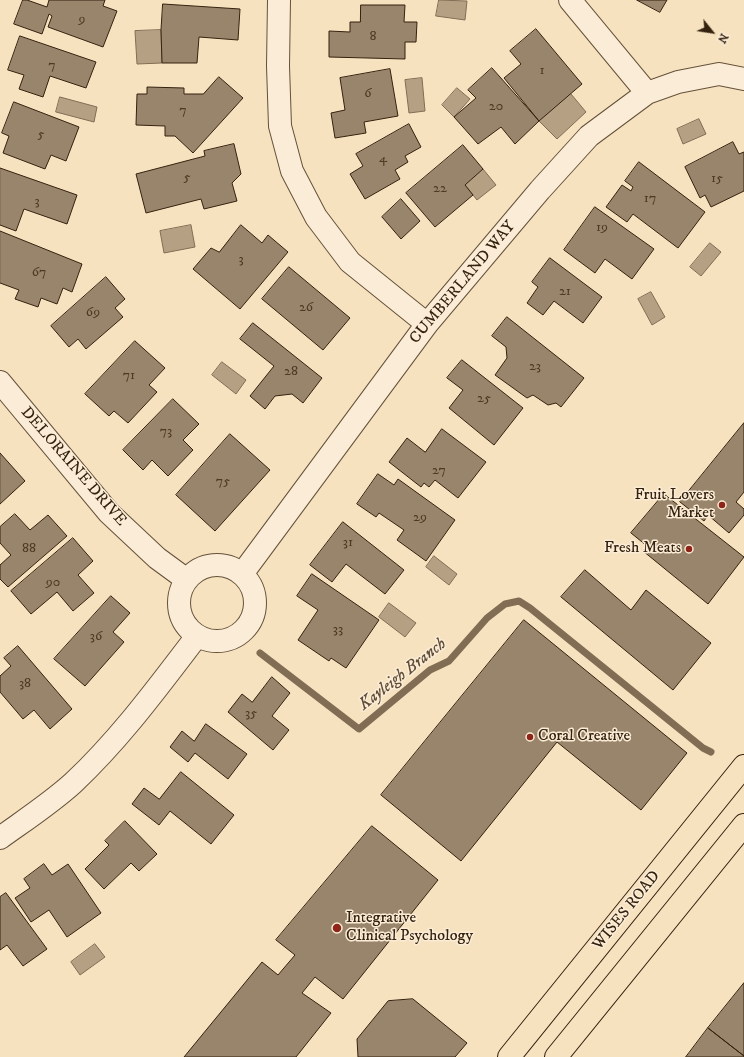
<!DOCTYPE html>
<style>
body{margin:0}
#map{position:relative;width:744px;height:1057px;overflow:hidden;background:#f7e2c0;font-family:"IM FELL DW Pica",serif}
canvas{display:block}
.north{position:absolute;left:692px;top:12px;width:40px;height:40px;-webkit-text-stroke:3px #faecd6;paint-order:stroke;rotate:120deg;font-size:11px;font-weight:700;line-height:16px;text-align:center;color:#34210e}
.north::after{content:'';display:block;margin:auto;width:14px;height:18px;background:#34210e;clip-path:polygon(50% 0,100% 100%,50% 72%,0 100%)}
</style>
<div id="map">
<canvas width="744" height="1057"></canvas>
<div class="north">N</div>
</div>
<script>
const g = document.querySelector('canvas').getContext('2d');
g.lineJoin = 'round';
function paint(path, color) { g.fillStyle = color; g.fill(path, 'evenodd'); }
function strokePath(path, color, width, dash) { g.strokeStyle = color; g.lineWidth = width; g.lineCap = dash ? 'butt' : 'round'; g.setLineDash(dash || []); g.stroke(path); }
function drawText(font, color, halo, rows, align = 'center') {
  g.font = font + ' "IM FELL DW Pica",serif'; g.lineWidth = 3; g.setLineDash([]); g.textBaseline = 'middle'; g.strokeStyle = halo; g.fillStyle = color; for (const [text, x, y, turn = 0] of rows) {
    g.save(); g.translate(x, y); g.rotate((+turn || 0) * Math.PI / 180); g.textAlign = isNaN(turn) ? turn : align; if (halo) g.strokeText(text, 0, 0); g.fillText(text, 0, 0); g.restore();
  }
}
const water = new Path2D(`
 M439,0l28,1 -2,19 -29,-4z
 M161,30l1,33 -25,1 -2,-33z
 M422,78l3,33 -16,2 -4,-33z
 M457,88l13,11 -16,18 -12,-12z
 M571,94l15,18 -29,27 -18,-18z
 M60,97l37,10 -3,15 -38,-10z
 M699,119l7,15 -23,10 -6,-15z
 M483,169l13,16 -19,15 -12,-15z
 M191,225l4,22 -31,6 -4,-22z
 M710,243l11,9 -20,24 -11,-9z
 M651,292l14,25 -13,8 -14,-26z
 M222,362l24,18 -10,14 -24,-19z
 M434,556l23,18 -8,11 -23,-18z
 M389,603l27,20 -11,14 -26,-20z
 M95,944l10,13 -25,18 -9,-13z`);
const stream = new Path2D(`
 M260,653l99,76 71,-59 19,-9 38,-43 18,-14 14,-3 11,7 173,140 8,4`);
const building = new Path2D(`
 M23,0h4l20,7 2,-7h56l-2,6 14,5 -14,36 -55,-20 4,-11 -3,-2 -7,20 -28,-10z
 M637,0h30l-7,12z
 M163,4l77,5 -2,31 -39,-3 -2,26h-35l-1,-33z
 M361,5h44l-1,17h13l-1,20h-11v17l-76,-2v-26l21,1v-10h10z
 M536,29l46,55 -43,37 -35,-43 17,-14 -11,-13z
 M20,36l76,26 -10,26 -36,-12 -7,21 -24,-8 5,-14 -16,-5z
 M492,68l47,53 -24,23 -14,-17 -23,17 -24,-27 22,-19 -8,-8z
 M390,69l8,47 -34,6 2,11 -31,5 -4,-25 14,-3 -5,-32z
 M219,77l24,21 -50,55 -18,-17h-10v-10l-29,-1 1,-31h10v-7l37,1v6h19z
 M14,102l65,25 -13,34 -15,-6 -6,14 -42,-16 6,-17 -7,-3z
 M409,124l12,23 -16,9 3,6 -13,8 5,9 -35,20 -15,-25 13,-8 -7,-12z
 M733,142l6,12 5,-2v39l-33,16 -6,-12 -5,3 -15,-31z
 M234,144l7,30 -9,9 5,18 -33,8 -3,-10 -55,14 -10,-39 69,-18 -1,-5z
 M463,145l20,24 -18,16 8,10 -38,32 -29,-34z
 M639,162l66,50 -27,36 -45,-34 -6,8 -21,-15 16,-22 9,6 2,-4 -8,-6z
 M0,168l77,27 -10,29 -43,-15 -8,22 -16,-6z
 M401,199l19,22 -19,18 -19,-22z
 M595,207l59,42 -22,30 -27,-20 -10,14 -31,-23z
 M241,225l21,18 6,-8 20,17 -48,57 -47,-40 18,-21 8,4z
 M0,231l82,33 -10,28 -9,-4 -6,16 -16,-6 -3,9 -23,-8 4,-9 -19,-7z
 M550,258l52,39 -19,26 -29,-22 -11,14 -16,-12 11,-16 -6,-5z
 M289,267l61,51 -27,32 -61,-51z
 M106,277l19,22 -10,9 8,9 -37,32 -8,-10 -9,8 -18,-21z
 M507,317l77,61 -23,29 -5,-4 -8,2 -15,-10 -6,3 -32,-23 12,-17 -1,-11 -14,-11z
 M253,323l69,55 -19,25 -11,-9 -17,2 -10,13 -15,-13 24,-30 -34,-27z
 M135,341l30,27 -16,17 8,7 -29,31 -14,-12 -5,5 -24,-22z
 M462,360l61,48 -29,37 -45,-37 14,-18 -16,-12z
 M173,399l26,25 -16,16 10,10 -25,26 -16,-16 -9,10 -20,-20z
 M744,423v69l-8,10 8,7v6l-15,18 -21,-18 -4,6 -24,-19z
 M442,429l44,33 -28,36 -23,-18 -6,7 -5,-4 -3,4 -32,-25 18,-24 18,14z
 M230,434l40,36 -55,61 -39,-36z
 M0,453l25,28 -25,23z
 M378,474l16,11 4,-6 57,41 -29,41 -29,-21 7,-10 -25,-17 -3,4 -19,-13z
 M664,494l80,63 -36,47 -65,-53 4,-5 -16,-13z
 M15,514l15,16 18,-15 19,21 -59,51 -8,-8v-14l11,-10 -11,-12v-16z
 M343,522l61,48 -19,24 -39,-30 -14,18 -22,-17z
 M73,538l20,23 -15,14 16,18 -21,18 -16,-19 -26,22 -20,-23z
 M585,570l46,40 15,-20 65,53 -38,47 -112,-93z
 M312,574l67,46 -33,48 -15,-10 -2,3 -31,-21 20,-30 -21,-14z
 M111,596l19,17 -17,19 11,10 -39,44 -31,-27z
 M524,620l163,133 -46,57 -84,-68 -96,119 -80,-66z
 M18,646l54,63 -22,20 -16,-19 -11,9 -23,-27v-16l11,-10 -7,-8z
 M272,677l18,16 -18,23 17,14 -16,20 -45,-38 14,-18 10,8z
 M206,724l41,30 -19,25 -33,-26 -7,9 -18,-15 12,-16 12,10z
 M181,772l53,43 -23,29 -41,-33 -11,14 -27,-21 12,-16 15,11z
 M125,821l32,33 -18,17 -8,-8 -27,26 -19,-20 24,-24 -4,-4z
 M372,826l66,54 -95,119 -28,-22 -13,16 29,20 -35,44h-112l78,-95 16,13 17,-20 -19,-15z
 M44,864l8,11 16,-11 33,49 -34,24 -18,-27 -18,12 -16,-24 15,-10 -6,-9z
 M6,893l41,56 -24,17 -16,-21 -7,5v-53z
 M744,983v73l-36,-28z
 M413,999l54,44 -12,14h-97l-1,-18 31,-38z
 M708,1028l36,28v1h-58z`);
const minor = new Path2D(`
 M279,0l-1,66 2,60 12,45 24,46 34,45 77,62
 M570,0l77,93
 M0,382l109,131 48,45 30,22
 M179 603a38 38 0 1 1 76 0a38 38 0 1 1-76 0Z
 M242,574l185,-250 113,-134 49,-54 58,-43 31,-11 41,-8 25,5
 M0,838c25,-18 51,-35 73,-55 47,-44 85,-96 124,-147`);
const major = new Path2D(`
 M509,1057l235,-291
 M556,1057l188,-232`);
const markers = [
 [722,505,4,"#8f2418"],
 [689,549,4,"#8f2418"],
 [530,737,4,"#8f2418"],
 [337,928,5,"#8f2418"]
];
const numberNames = [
 ["9",82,20],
 ["8",373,37],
 ["7",52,66],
 ["1",542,71],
 ["6",368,94],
 ["20",496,107],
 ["7",183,111],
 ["5",41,135],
 ["4",383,159],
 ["5",187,178],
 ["15",717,179],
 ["22",440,189],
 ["17",650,199],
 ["3",37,202],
 ["19",602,228],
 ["3",241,260],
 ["67",39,273],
 ["21",565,292],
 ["26",306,308],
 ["69",93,313],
 ["23",535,367],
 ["28",291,372],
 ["71",129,376],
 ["25",484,399],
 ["73",166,432],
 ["27",439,471],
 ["75",223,482],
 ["29",420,518],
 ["31",348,543],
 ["88",29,549],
 ["90",53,583],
 ["33",338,630],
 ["36",96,637],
 ["38",25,684],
 ["35",251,714]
];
const streetNames = [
 ["CUMBERLAND WAY",463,283,-50],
 ["DELORAINE DRIVE",73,467,49],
 ["WISES ROAD",627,911,-51]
];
const poiNames = [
 ["Fruit Lovers",714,496],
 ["Market",714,514],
 ["Fresh Meats",681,549],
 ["Coral Creative",538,737,"left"],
 ["Integrative",346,919,"left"],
 ["Clinical Psychology",346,937,"left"]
];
const waterNames = [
 ["Kayleigh Branch",403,675,-38]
];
paint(water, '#b5a083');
strokePath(water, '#816d54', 1);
strokePath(stream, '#816d54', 7);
paint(building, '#99856b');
strokePath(building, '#34210e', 1);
strokePath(minor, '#65513a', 24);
strokePath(major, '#34210e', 24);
strokePath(minor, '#faecd6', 22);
strokePath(major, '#f7e2c0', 22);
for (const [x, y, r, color] of markers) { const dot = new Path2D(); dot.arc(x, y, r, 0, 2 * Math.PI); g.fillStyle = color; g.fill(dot); strokePath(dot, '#faecd6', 1.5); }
drawText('14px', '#4d3a25', null, numberNames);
drawText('16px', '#34210e', '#faecd6', streetNames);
drawText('16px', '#34210e', '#faecd6', poiNames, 'right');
drawText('italic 17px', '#614d37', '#faecd6', waterNames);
</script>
